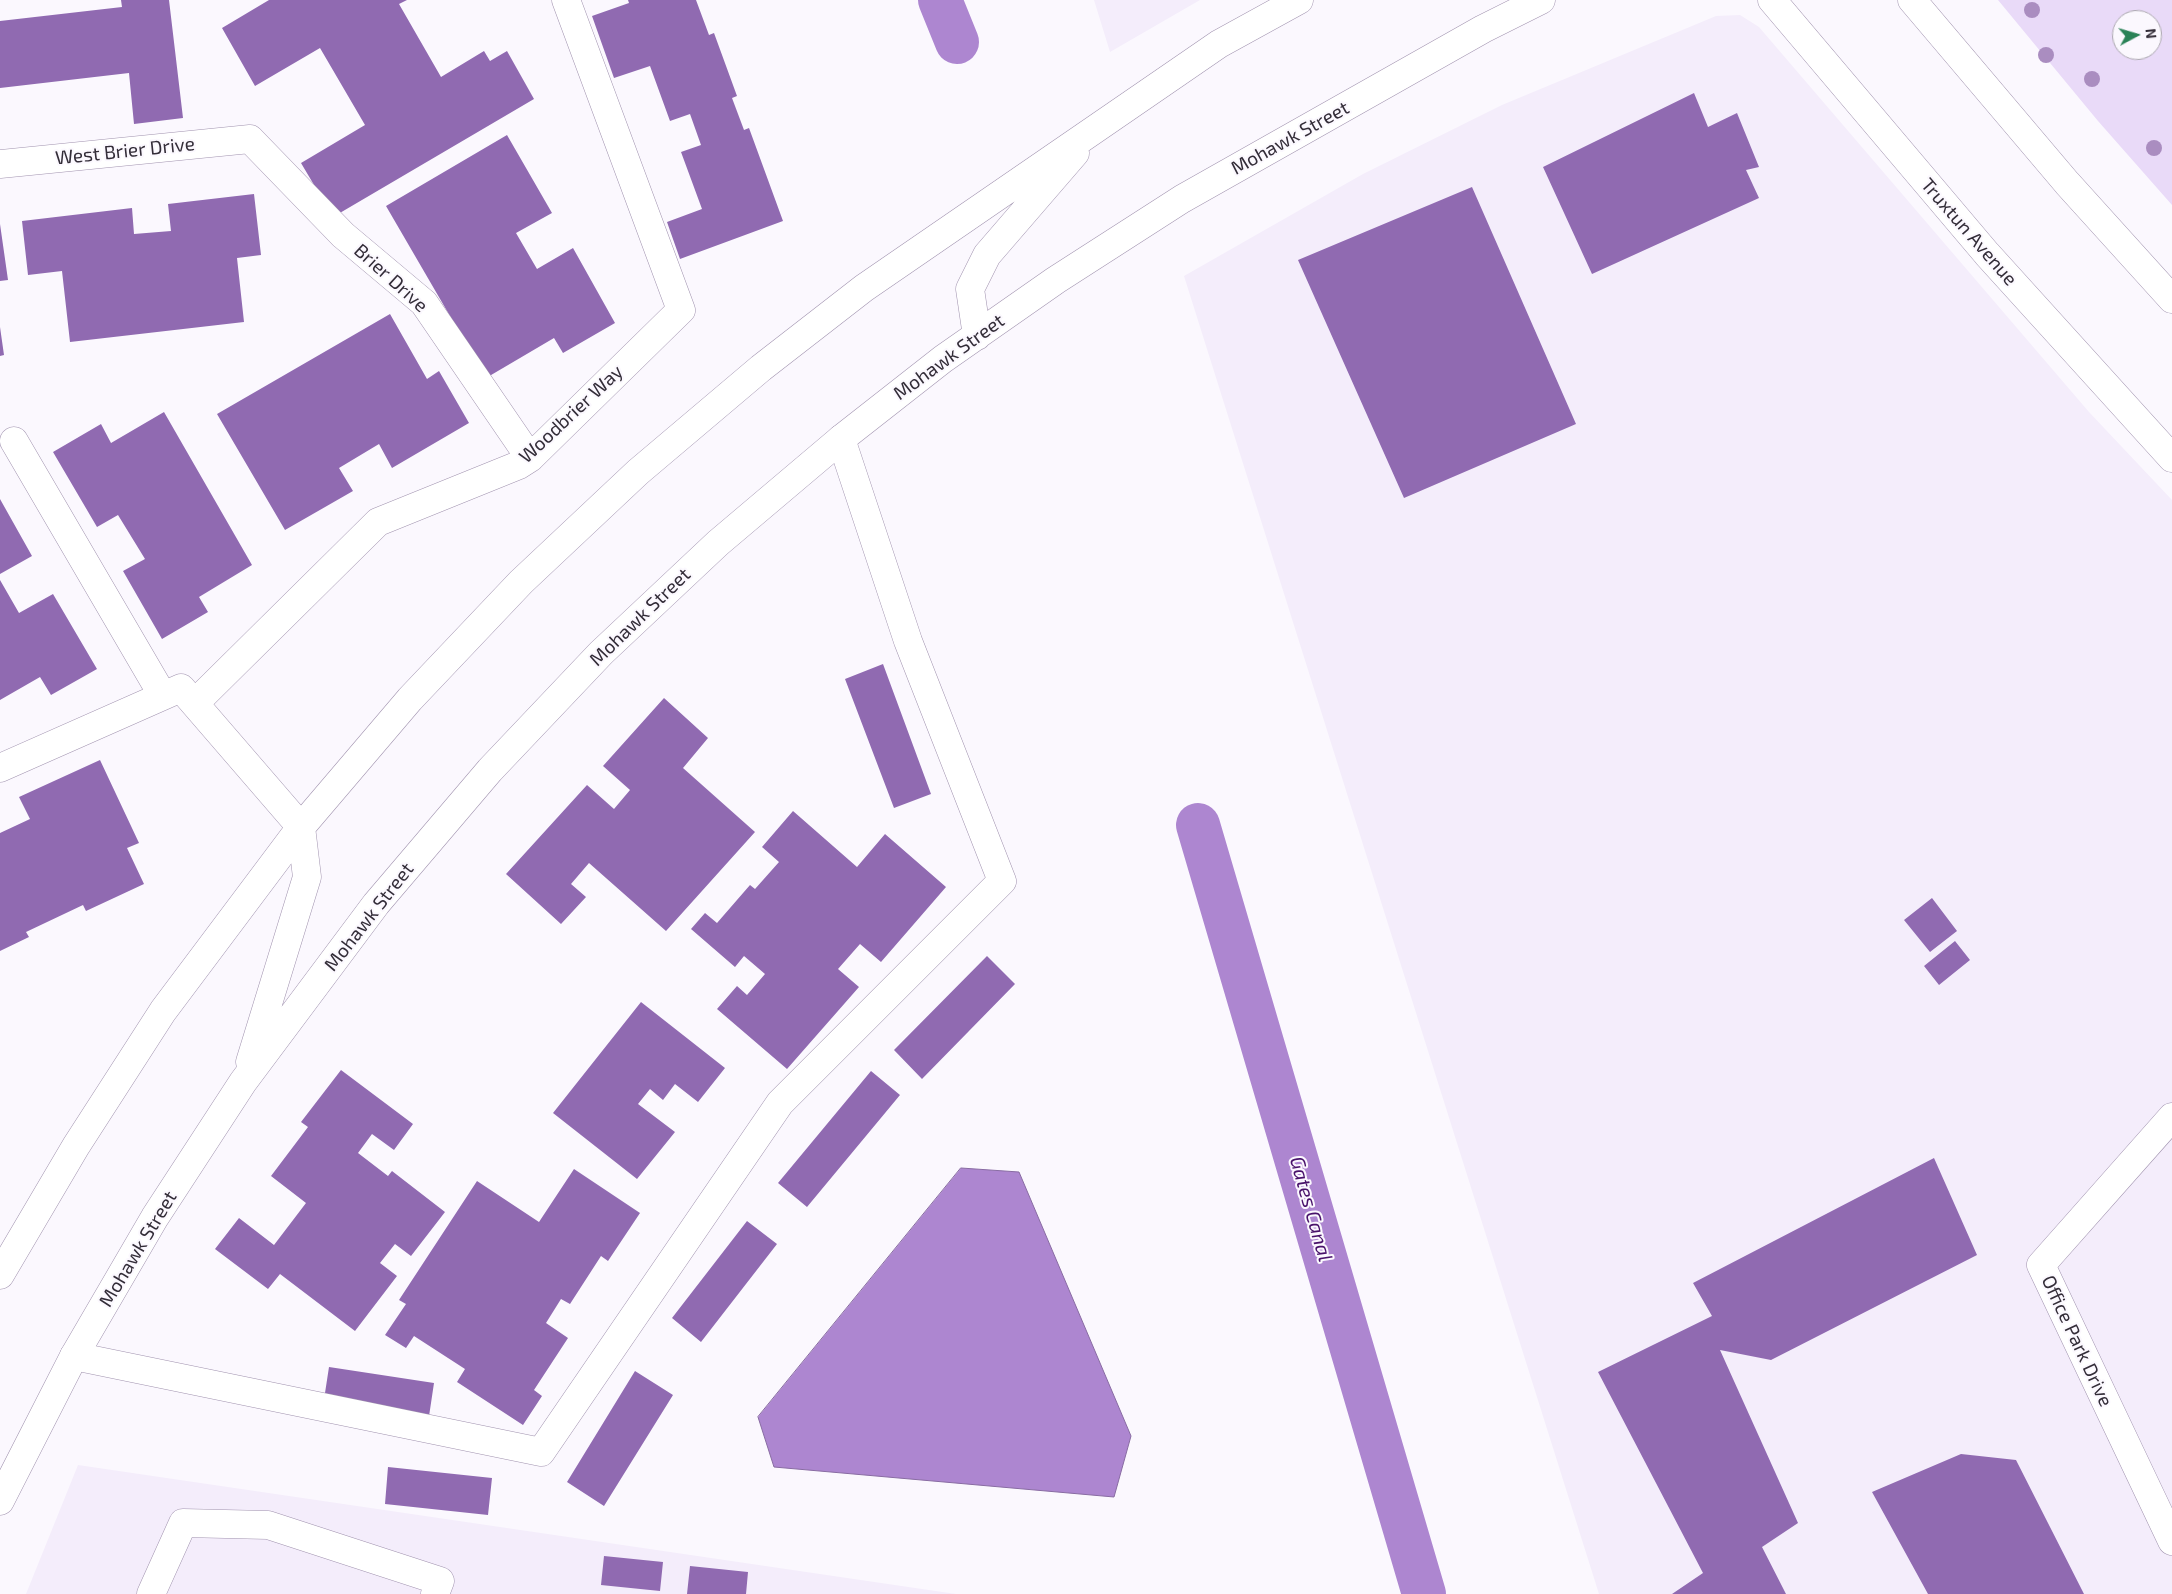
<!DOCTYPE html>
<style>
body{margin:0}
#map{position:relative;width:2172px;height:1594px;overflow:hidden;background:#fbf8fe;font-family:"Exo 2",sans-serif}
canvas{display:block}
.north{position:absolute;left:2112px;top:10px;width:50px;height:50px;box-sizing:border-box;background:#fbf8fe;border:1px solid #aba7af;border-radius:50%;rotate:84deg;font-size:14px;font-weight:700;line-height:20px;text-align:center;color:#332d38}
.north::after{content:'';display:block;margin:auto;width:18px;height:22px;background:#2a8257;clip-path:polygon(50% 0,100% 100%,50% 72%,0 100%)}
</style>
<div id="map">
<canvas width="2172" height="1594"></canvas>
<div class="north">N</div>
</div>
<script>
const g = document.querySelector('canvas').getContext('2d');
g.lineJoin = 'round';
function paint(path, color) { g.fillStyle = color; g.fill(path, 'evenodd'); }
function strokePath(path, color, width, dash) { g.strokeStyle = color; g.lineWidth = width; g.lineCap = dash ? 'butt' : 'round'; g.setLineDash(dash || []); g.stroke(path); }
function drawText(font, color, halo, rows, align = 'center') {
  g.font = font + ' "Exo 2",sans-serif'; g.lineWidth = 4; g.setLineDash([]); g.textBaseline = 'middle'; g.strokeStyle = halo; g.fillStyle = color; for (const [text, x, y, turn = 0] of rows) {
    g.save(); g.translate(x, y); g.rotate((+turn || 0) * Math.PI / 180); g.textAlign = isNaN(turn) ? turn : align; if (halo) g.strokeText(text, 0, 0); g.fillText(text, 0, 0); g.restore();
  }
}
const built = new Path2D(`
 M1094,0h106l-90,52z
 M1740,15l19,12 330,385 83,88v1094h-573l-415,-1318 179,-102 139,-69 214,-89z
 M78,1465l878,129h-930z`);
const green = new Path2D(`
 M1998,0h174v205l-74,-84zM2122,20h30v30h-30z`);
const water = new Path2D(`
 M961,1168l58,4 112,264 -17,61 -340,-30 -16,-50z`);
const canal = new Path2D(`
 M940,0l17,42
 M1198,825l226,769`);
const building = new Path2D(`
 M121,0h48l14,118 -49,6 -5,-51 -129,15v-67l122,-14z
 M269,0h138l-8,4 42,73 43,-26 6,10 17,-10 27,48 -201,118 -32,-54 64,-38 -45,-77 -65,38 -33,-58z
 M628,0h68l13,35 5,-2 23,63 -5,2 12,32 5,-2 34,93 -103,38 -13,-37 35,-13 -21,-57 20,-7 -11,-31 -20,7 -20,-55 -36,12 -22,-62 37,-13z
 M1694,93l14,34 29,-14 22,54 -13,3 13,28 -167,76 -49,-107z
 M507,135l45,78 -36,20 21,36 36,-21 42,75 -52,30 -9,-15 -68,40 -100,-172z
 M1472,187l104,237 -172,74 -106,-238z
 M254,194l7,61 -24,3 7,64 -174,20 -8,-71 -34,4 -6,-54 110,-13 2,26 37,-3 -3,-27z
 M0,224l8,56 -8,1z
 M390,314l37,65 12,-8 30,52 -77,45 -13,-24 -40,24 14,23 -68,39 -68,-116z
 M0,327l4,28 -4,1z
 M164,412l88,153 -53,32 9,15 -46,27 -39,-68 22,-12 -27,-44 -21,12 -44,-75 48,-28 10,19z
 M0,499l32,57 -32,18z
 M0,580l19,33 34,-19 44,75 -46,26 -11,-18 -40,23z
 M883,664l48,130 -37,14 -49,-129z
 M664,698l44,40 -25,30 72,64 -89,99 -77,-68 -18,21 15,13 -25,27 -55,-50 81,-89 27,24 16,-19 -27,-24z
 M100,760l39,83 -12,5 17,36 -58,27 -3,-6 -57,27 3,5 -29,14v-118l30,-14 -11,-22z
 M793,811l64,56 28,-33 61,53 -65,75 -21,-18 -22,25 21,18 -72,82 -70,-60 20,-23 10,9 18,-21 -21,-18 -9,11 -44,-38 14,-16 12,10 33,-38 5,4 24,-27 -17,-15z
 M1932,898l25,33 -27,21 -26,-32z
 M1955,941l15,19 -31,25 -15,-19z
 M987,956l28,28 -93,95 -28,-29z
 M641,1002l84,66 -27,34 -23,-18 -12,16 -13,-11 -12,15 37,28 -38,47 -84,-66z
 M341,1070l72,54 -19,26 -22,-16 -14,19 30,23 4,-5 53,41 -34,44 -16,-12 -15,19 17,13 -42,55 -75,-57 -12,15 -53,-40 24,-31 35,27 32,-42 -35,-27 37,-49 -7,-5z
 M871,1071l29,24 -93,112 -29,-24z
 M1934,1158l43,97 -206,105 -51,-10 78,173 -36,24 24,47h-114l31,-21 -105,-201 114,-56 -19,-33z
 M574,1169l66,44 -32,48 -7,-5 -31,48 -9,-5 -15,24 22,15 -34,52 8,6 -19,29 -66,-43 8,-13 -51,-33 -8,12 -21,-13 21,-31 -7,-4 78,-119 62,41z
 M747,1221l30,23 -76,98 -29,-24z
 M329,1367l105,16 -6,40 -105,-17z
 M635,1371l38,24 -69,111 -37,-24z
 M1961,1454l55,6 68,134h-156l-56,-102z
 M388,1467l104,11 -4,37 -103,-11z
 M604,1556l59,6 -3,29 -59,-6z
 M690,1566l58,6 -2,22h-59z`);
const minor = new Path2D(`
 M0,164l250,-25 93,96 81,68 106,155
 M14,441l149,255
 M195,703l183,-181 141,-57 11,-7 151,-148 -115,-310
 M0,768l181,-80 120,139
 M2172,1117l-131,148 131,276
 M74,1356l467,96 239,-349 222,-222 -94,-240 -67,-202
 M151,1594l32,-71 85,2 172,56 -5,13`);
const major = new Path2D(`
 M1772,0l215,254 185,204
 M1912,0l155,183 105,116
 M977,336l-7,-47 17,-34 88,-102
 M250,1062l57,-185 -6,-50
 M0,1275l76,-129 87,-135 138,-184 109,-128 111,-117 117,-110 123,-104 103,-80 355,-244 80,-44
 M0,1501l74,-145 81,-139 88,-135 133,-178 114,-134 111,-117 117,-110 123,-104 102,-80 113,-79 126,-81 301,-170 58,-29`);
const trees = [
 [2032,10],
 [2046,55],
 [2092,79],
 [2154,148]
];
const streetNames = [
 ["Mohawk Street",1290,138,-29],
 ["West Brier Drive",125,151,-6],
 ["Truxtun Avenue",1969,232,49],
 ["Brier Drive",391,278,42],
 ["Mohawk Street",949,357,-36],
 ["Woodbrier Way",571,414,-43],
 ["Mohawk Street",640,617,-44],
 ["Mohawk Street",369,917,-52],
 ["Mohawk Street",138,1249,-59],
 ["Office Park Drive",2077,1341,65]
];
const waterNames = [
 ["Gates Canal",1311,1209,74]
];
paint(built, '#f4edfb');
paint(green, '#e9daf8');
paint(water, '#ad86d0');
strokePath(water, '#886ba2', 1);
strokePath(canal, '#ad86d0', 44);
paint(building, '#906ab1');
strokePath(minor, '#a193af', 29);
strokePath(major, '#a193af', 29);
strokePath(minor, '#fff', 28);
strokePath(major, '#fff', 28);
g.fillStyle = '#aa8dc0';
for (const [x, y] of trees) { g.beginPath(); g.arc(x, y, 8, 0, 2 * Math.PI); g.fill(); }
drawText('19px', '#332d38', '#fbf8fe', streetNames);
drawText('italic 20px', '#48126a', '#fbf8fe', waterNames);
</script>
